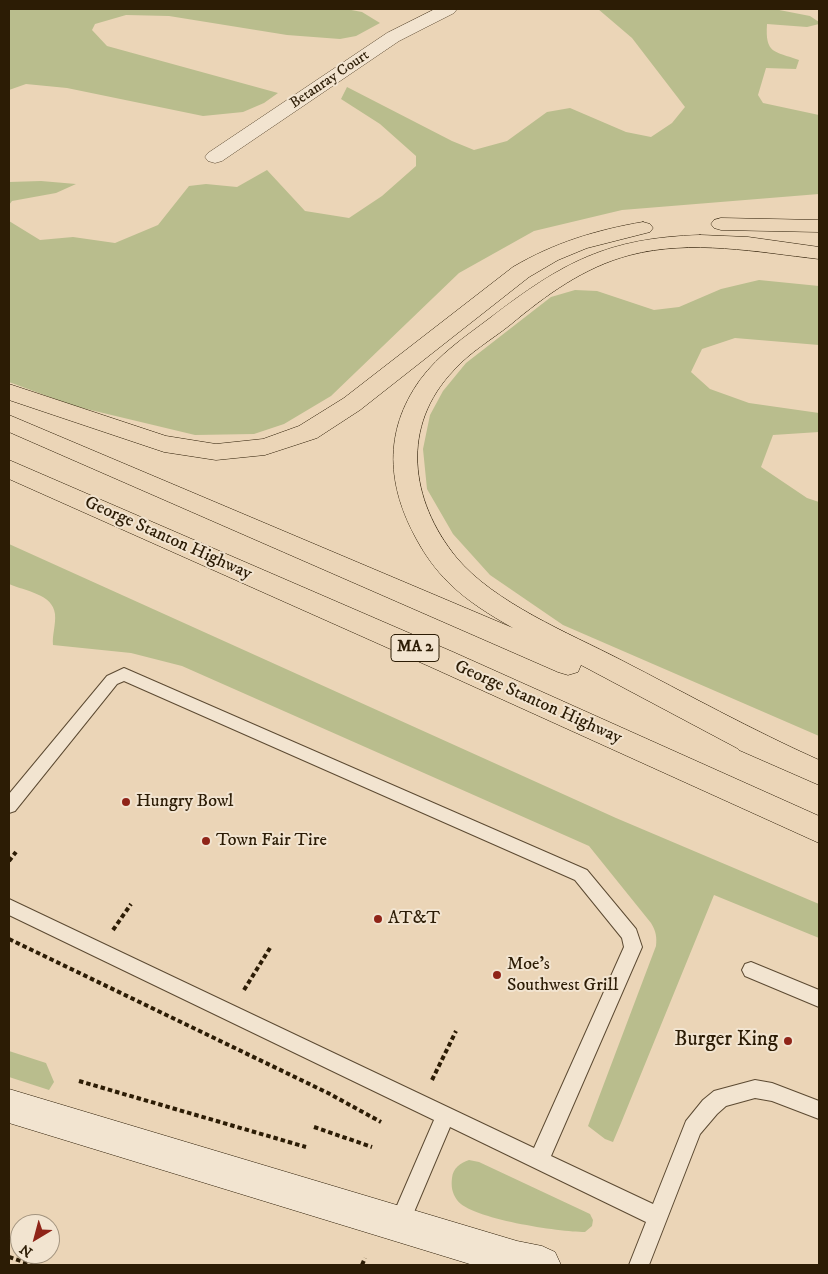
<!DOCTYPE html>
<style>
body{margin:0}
#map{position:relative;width:828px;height:1274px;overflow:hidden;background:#ebd5b7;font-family:"IM FELL DW Pica",serif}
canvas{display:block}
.frame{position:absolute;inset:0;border:10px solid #2c1c05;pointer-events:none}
.north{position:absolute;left:10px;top:1214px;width:50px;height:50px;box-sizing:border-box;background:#f2e4d0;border:1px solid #a3947f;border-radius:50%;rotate:217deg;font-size:14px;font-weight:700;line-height:20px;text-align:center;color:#2c1c05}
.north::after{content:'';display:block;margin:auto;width:18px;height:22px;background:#8f2418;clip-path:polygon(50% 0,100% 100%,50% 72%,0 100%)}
</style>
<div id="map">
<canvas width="828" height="1274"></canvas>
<div class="frame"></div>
<div class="north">N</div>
</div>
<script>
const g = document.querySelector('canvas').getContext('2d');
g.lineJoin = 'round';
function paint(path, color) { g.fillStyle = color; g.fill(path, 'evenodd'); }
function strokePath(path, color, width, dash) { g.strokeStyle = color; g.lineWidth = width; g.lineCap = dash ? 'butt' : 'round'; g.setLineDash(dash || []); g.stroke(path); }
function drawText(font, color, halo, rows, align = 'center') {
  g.font = font + ' "IM FELL DW Pica",serif'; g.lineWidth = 4; g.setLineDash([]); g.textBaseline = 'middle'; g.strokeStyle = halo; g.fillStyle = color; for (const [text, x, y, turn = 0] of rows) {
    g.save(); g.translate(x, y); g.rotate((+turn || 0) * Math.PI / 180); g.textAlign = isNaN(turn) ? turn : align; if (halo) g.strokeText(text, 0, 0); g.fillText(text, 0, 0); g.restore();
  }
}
const green = new Path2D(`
 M9,9h337l16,3 18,11 -24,13 -16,3 -53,-4 -118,-19 -43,-1 -31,9 -3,6 15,16 171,47 -14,10 -21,9 -40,4 -136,-28 -41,-4 -17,6z
 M598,9h176l36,7 9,6v2l-12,3 -40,-3c-2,30 7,27 32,36l-3,9 -30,-1 -8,27 5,8 56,12v79l-197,16 -88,21 -75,42 -128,123 -47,28 -30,10 -59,1 -121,-29 -65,-24v-161l31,19 33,-3 42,6 43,-18 31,-39 17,-2 31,3 30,-17 38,41 44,7 33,-22 34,-30v-10l-36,-32 -39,-25 6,-12 105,54 22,9 33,-9 40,-29 23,-4 56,24 25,5 21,-14 13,-16 -53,-69z
 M41,181l35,3 -20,9 -44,8 -3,4v-23z
 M759,280l60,6v59l-84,-7 -33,11 -11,23 19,17 39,14 70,10v19l-46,3 -12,32 46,31 12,4v234l-256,-111 -73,-50 -37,-41 -26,-45 -4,-40 7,-34 13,-24 23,-28 85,-66 24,-7 22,1 57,19 25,-3 42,-18z
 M9,544l607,274 203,86v34l-105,-43 -93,228 -8,19 -8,-3 -17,-13 68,-180c1,-9 0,-15 -5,-23l-62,-77 -407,-180 -51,-13 -78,-8c-1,-10 3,-20 2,-31 -2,-20 -30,-23 -46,-30z
 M9,1051l37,12 8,19 -5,8 -40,-13z
 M469,1160l10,2 111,52 3,6 -1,6 -7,6c-25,0 -115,-13 -128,-32 -5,-7 -6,-14 -5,-22 1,-10 8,-15 17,-18z`);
const path = new Path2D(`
 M9,861l7,-9
 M113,930l18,-26
 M9,939l319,154 53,29
 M244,990l26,-42
 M432,1080l24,-49
 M79,1081l227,66
 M314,1127l58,20
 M9,1257l24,8
 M362,1265l3,-7`);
const lane = new Path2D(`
 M124,668l463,202 49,59 6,18 -91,209 102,48 33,-83 17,-21 11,-9 41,-11 17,3 47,18v18l-47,-18 -17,-3 -29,8 -9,8 -17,20 -51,131h-20l17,-43 -196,-95 -44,104 -7,3 -7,-3 -3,-7 45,-104 -425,-205v-16l525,249 90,-201 -2,-9 -47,-58 -451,-199 -7,3 -102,127 -6,2v-19l98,-118z
 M751,962l68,28v17l-74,-31 -3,-6 3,-6z`);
const street = new Path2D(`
 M435,9h22l-3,4 -55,28 -177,120 -7,2 -7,-2 -3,-4 3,-4 179,-120z`);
const secondary = new Path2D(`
 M9,1089l508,152 25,5 13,6 6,13h-88l-464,-142z`);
const highway = new Path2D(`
 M721,218l98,2v12l-98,-2 -7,-2 -3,-4 3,-4z
 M643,222l7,2 3,4 -3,4 -63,16 -29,12 -29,17 -169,133 -43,28 -52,17 -49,5 -52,-8 -155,-52v-16l157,52 50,8 47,-5 36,-13 45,-28 169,-131c41,-24 83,-37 130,-45z
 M700,235l48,2 71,10v12c-62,-7 -127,-20 -189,-4 -46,12 -84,40 -120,70 -19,15 -40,27 -56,45 -54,56 -44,130 2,187 38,46 113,76 165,103 66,34 131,70 198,100v25l-80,-35 -2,-2 -156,-83 -3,7 -10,3 -10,-3 -549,-240v-17l504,213c-23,-13 -46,-27 -65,-46 -12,-12 -23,-27 -31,-42 -30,-54 -34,-108 3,-160 19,-26 45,-43 70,-62 73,-56 117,-80 210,-83z
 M9,460l444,192 366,164v27l-386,-175 -424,-189z`);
const markers = [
 [126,802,5,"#8f2418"],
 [206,841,5,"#8f2418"],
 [378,919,5,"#8f2418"],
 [497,975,5,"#8f2418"],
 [788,1041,5,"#8f2418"]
];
const farStreetnames = [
 ["Betanray Court",330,80,-34]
];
const shields = [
 [415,648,48]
];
const shieldNames = [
 ["MA 2",415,648]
];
const streetNames = [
 ["George Stanton Highway",168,539,24],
 ["George Stanton Highway",538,703,24]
];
const poiNames = [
 ["Hungry Bowl",136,802],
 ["Town Fair Tire",216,841],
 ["AT&T",388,919],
 ["Moe's",507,965],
 ["Southwest Grill",507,986]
];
const nearPoinames = [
 ["Burger King",778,1041]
];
paint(green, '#b9bd8d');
strokePath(lane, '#5c4a32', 2);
strokePath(street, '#5c4a32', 1);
strokePath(secondary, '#2c1c05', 1);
strokePath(highway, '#2c1c05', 1);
strokePath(path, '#2c1c05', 4, [4.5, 3]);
paint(lane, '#f2e4d0');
paint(street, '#f2e4d0');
paint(secondary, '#f2e4d0');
paint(highway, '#ebd5b7');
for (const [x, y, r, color] of markers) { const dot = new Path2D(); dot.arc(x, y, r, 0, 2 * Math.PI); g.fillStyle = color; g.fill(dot); strokePath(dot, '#f2e4d0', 2); }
drawText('15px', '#2c1c05', '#f2e4d0', farStreetnames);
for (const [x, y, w] of shields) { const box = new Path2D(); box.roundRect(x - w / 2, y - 13.5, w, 27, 4); g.fillStyle = '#f2e4d0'; g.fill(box); strokePath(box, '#2c1c05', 1); }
drawText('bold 16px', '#2c1c05', null, shieldNames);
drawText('18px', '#2c1c05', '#f2e4d0', streetNames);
drawText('18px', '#2c1c05', '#f2e4d0', poiNames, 'left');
drawText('21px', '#2c1c05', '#f2e4d0', nearPoinames, 'right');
</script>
